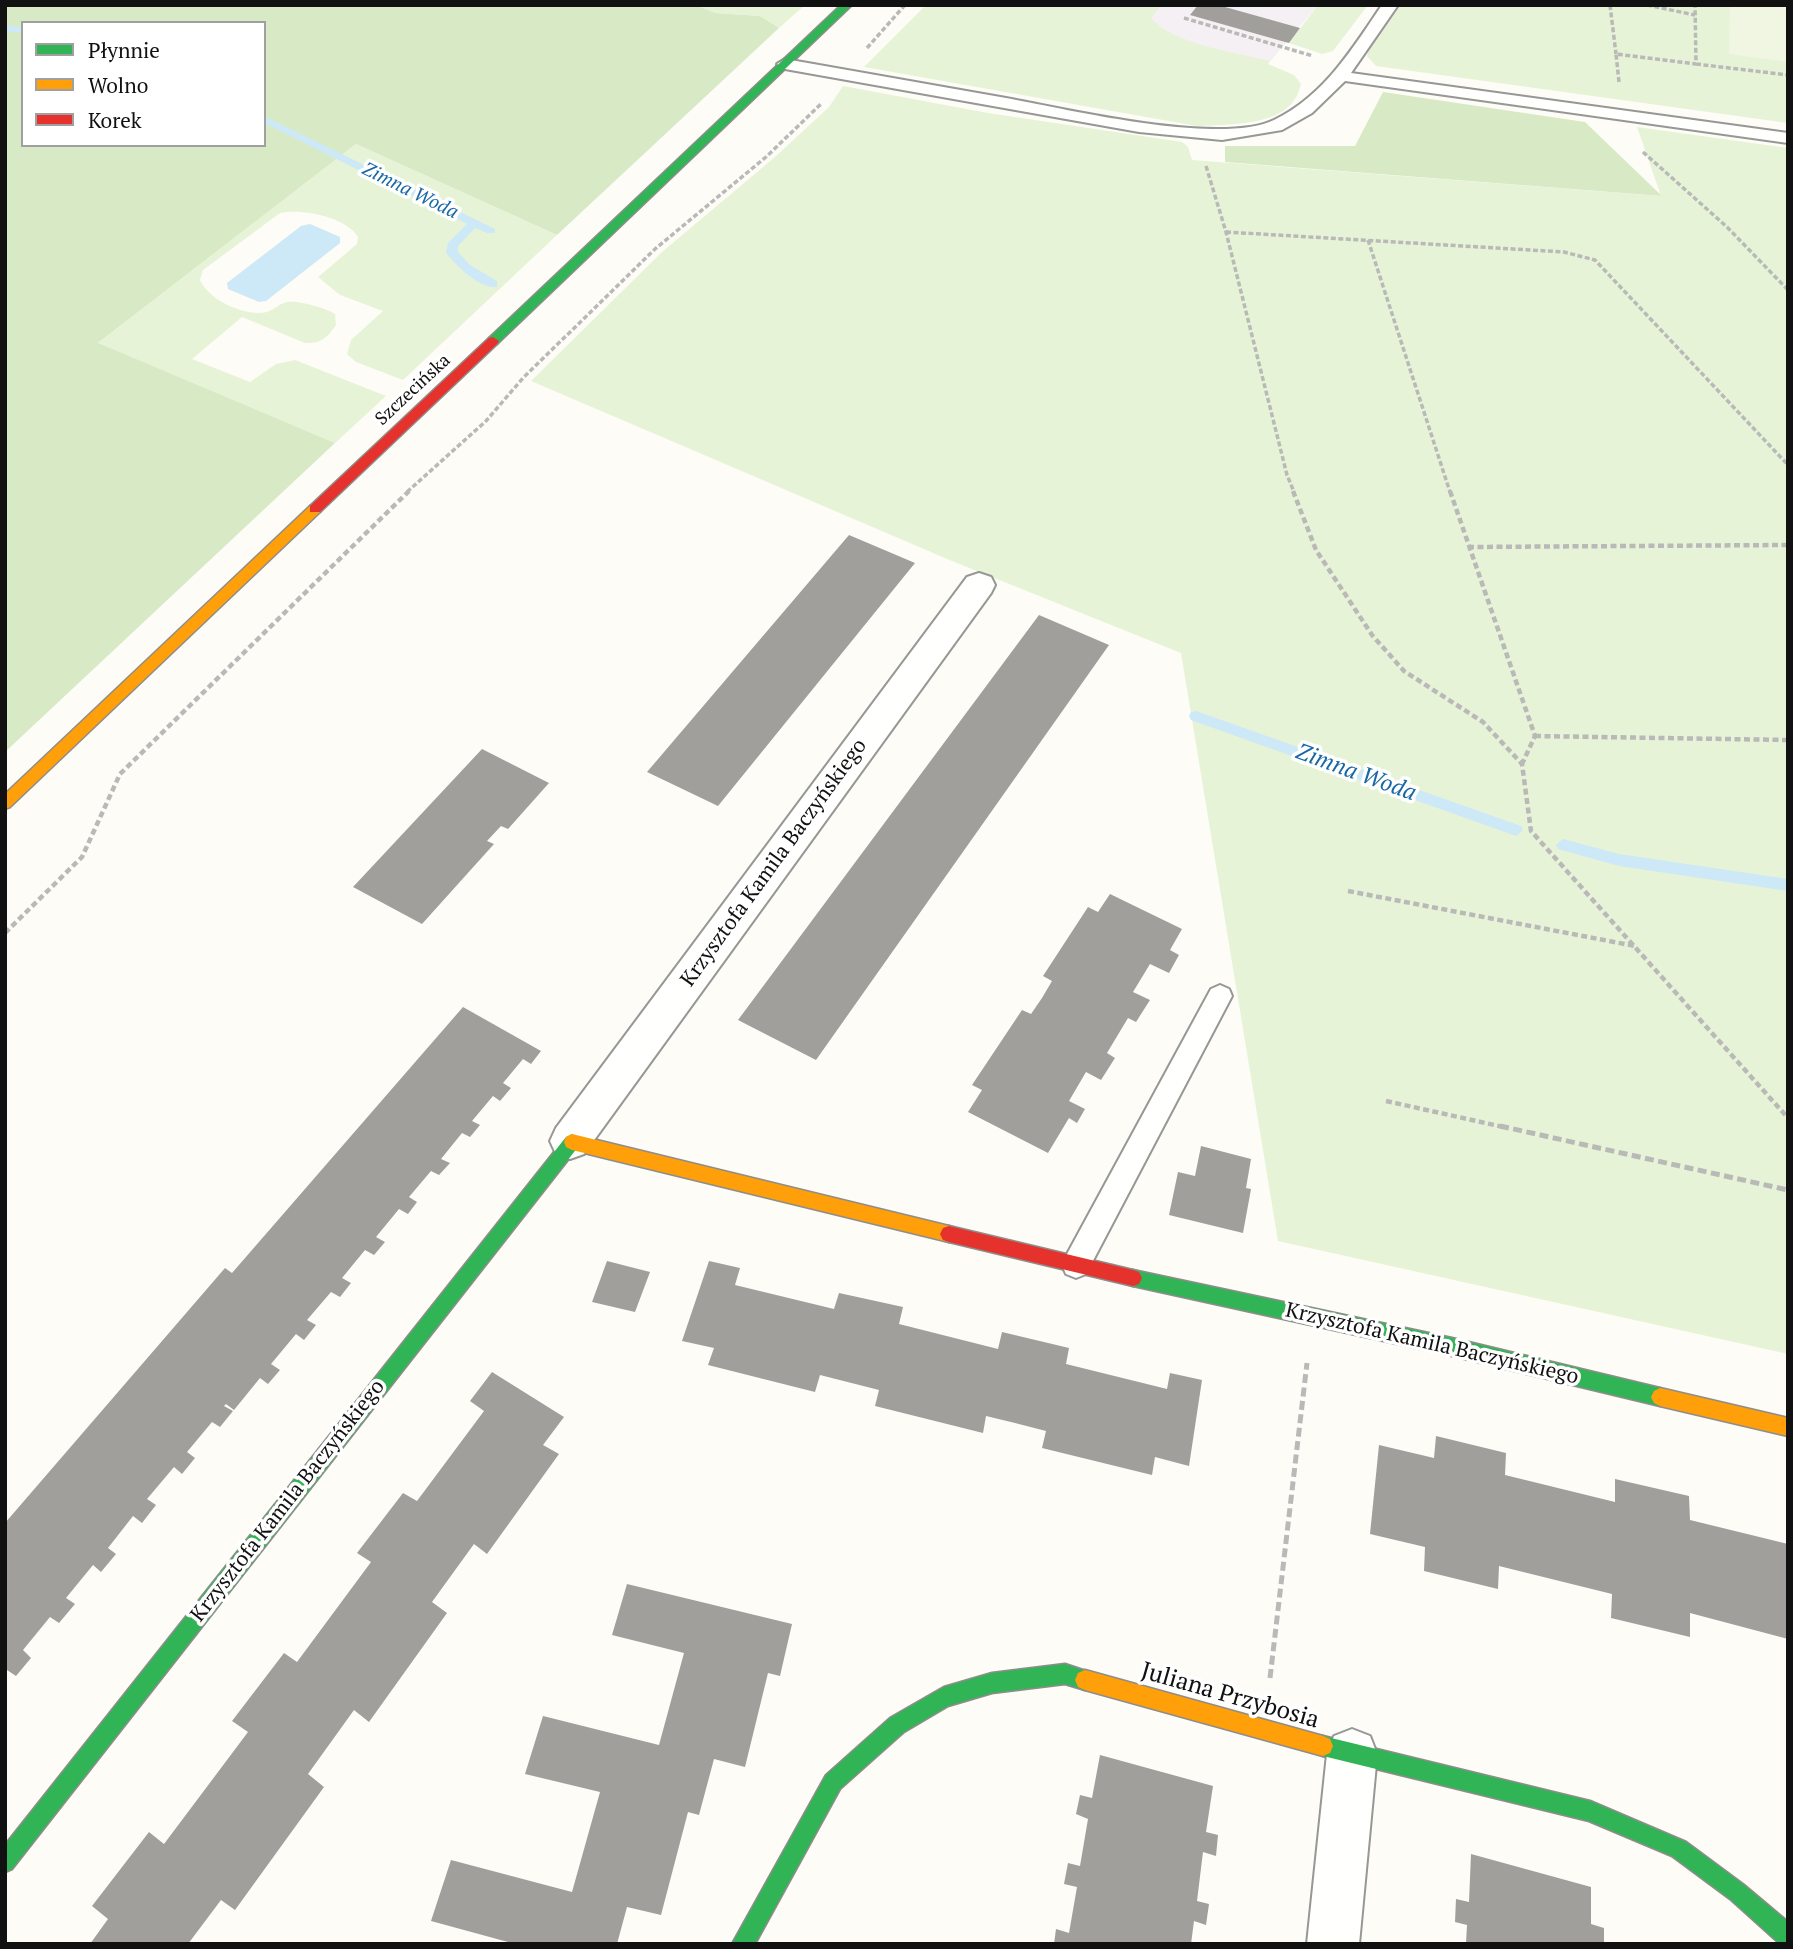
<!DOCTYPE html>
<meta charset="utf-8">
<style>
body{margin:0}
#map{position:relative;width:1793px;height:1949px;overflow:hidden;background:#fdfcf7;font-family:"PT Serif",serif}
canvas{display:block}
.frame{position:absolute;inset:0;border:7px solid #111;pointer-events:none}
.legend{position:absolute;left:21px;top:21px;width:245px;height:126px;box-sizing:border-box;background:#fff;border:2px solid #a0a0a0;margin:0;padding:9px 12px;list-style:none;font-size:21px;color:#111}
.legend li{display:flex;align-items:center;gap:14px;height:35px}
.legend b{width:35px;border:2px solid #a0a0a0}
</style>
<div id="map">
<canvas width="1793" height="1949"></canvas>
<div class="frame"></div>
<ul class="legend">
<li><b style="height:9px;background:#30b455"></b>Płynnie</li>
<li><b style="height:9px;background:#ff9f0a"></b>Wolno</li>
<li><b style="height:9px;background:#e5322d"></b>Korek</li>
</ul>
</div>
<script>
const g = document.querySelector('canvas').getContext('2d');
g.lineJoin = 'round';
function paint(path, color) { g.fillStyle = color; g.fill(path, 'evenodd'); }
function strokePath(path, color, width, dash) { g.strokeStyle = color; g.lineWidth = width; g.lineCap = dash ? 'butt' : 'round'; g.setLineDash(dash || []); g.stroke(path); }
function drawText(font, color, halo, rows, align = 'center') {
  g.font = font + ' "PT Serif",serif'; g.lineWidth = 7; g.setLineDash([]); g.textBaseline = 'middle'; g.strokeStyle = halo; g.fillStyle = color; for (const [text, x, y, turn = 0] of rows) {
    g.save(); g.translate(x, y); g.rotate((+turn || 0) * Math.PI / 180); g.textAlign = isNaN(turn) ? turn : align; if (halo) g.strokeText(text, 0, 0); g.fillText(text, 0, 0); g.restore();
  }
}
const industrial = new Path2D(`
 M1116,5h202l-50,59 -155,-43z`);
const green = new Path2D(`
 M695,5h110l-26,23 -19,-12 -44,-3z
 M926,5h235l-10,13c23,27 84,34 119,43l-2,3 26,11 7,9c-2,5 -3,11 -6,15 -18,28 -69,25 -98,27l-333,-59z
 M1318,5h50l-35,46 -11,3 -33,-11z
 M1401,5h387v118l-412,-57 -9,-10 1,-5z
 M843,86l145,27 194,29 6,5 4,13 469,36 -24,-69 151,21v1206l-510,-113 -97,-588 -229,-92 -421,-180 131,-129 113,-95 54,-50z
 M356,144l201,91 -154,145 -47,-18 -9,-8 4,-14 32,-29 -43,-16 -22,-18 39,-33 1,-7c-11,-20 -57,-29 -78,-24l-77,57 -3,10c9,20 44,37 67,32 7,-2 13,-9 20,-10 10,-2 40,6 48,12l1,11c-9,13 -15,19 -31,18l-63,-26 -50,42 58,23 26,-18 19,-4 91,36 -51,47 -238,-99z`);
const forest = new Path2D(`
 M5,5h690l21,8 44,3 19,12 -222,207 -201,-91 -258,199 237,100 -330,309zM23,23h241v122h-241z
 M1383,92l202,30 77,74 -437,-34v-16h130z`);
const pitch = new Path2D(`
 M1730,5h58v57l-59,-8z`);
const water = new Path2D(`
 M310,224l30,13v6l-74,58 -7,1 -31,-13 -1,-6 74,-57z`);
const stream = new Path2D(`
 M5,25l18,2v6l-18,-2z
 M264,116l231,113v4h-8l-12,-5 -17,18v6l12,13 27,16v6c-18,2 -40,-21 -51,-34l2,-10 19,-19 -203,-101z
 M1196,711l325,115 2,4 -7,6 -325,-116 -2,-4 2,-4z
 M1563,839l56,15 169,25v12l-169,-25 -61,-17 -2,-4z`);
const building = new Path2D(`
 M1198,5h20l82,23 -11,15 -4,-1 -95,-27z
 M849,535l66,28 -197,243 -71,-34z
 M1039,615l70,30 -293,415 -78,-40z
 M482,749l67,34 -41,46 -7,-3 -14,15 7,3 -72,80 -69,-37z
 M1110,894l72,35 -12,21 9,5 -10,18 -19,-9 -17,28 17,8 -14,22 -8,-4 -21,35 8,5 -14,22 -15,-8 -17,29 16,8 -8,14 -8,-5 -21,35 -80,-41 14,-22 -10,-5 50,-75 9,4 11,-16 10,-17 -9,-5 45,-69 10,5z
 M463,1007l78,44 -10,13 -8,-5 -20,24 8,5 -11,13 -7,-5 -21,25 8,4 -10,12 -8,-4 -21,26 9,4 -11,12 -8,-4 -22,26 8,5 -9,12 -9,-5 -23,28 9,5 -11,13 -9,-5 -23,28 9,5 -11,14 -9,-5 -24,28 9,5 -12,15 -8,-6 -25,30 9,6 -12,14 -8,-6 -26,32 -8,-6 -2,2 9,5 -13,16 -8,-5 -25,30 8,6 -13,16 -8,-7 -27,32 9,6 -14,18 -9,-7 -25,32 8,6 -15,18 -8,-7 -27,33 9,6 -16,19 -9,-6 -27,33 8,8 -15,18 -9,-6 -2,1v-148l220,-255 7,5z
 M1201,1146l50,13 -5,29 5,1 -8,44 -74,-18 9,-43 17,4z
 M607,1261l43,11 -15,40 -43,-10z
 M709,1261l31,7 -5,17 99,24 5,-16 64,14 -4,17 99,25 4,-17 67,16 -3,16 101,25 3,-16 32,7 -13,86 -34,-9 -3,18 -110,-27 4,-17 -31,-8 -29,-7 -3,17 -108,-27 4,-16 -59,-15 -5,17 -107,-27 6,-17 -32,-7z
 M492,1372l72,45 -21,28 16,9 -72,100 -13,-10 -42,58 15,11 -78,109 -15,-12 -46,64 16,13 -89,123 -14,-10 -33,44h-98l18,-25 -16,-13 57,-74 15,12 84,-112 -16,-11 52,-68 13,9 74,-100 -14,-9 46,-60 14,8 67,-90 -14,-10z
 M1436,1436l70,17 -1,22 110,27v-23l74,17 1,24 98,24v95l-98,-26v24l-79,-19 1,-24 -113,-28 -1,23 -74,-18 1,-24 -55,-13 9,-89 55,13z
 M627,1584l165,40 -12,52 -12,-3 -23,94 -31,-8 -15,56 -11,-3 -27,103 -34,-8 -10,37h-109v-2l-77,-21 20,-61 121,32 28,-100 -75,-18 18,-58 116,29 25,-92 -72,-18z
 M1100,1755l113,31 -7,46 12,3 -2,21 -13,-4 -6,49 12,3 -3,21 -12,-4 -3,23h-137l2,-15 13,4 8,-46 -13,-3 4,-21 12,3 8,-47 -12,-5 4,-19 12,3z
 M1471,1854l120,33v37l13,4v16h-138l1,-19 -12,-3 1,-23 13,3z`);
const pathFar2 = new Path2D(`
 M1610,5l6,49
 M1647,5l48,10
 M1184,18l129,38
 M867,48l38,-43
 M1696,64l92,11
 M1619,82l-3,-28 80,10 -1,-59
 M1643,152l84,75 61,63
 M1206,166l20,66 61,243 7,17
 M1226,232l338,20 31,8 193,205
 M1368,240l82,252
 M407,492l79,-71 37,-43 132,-129 111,-92 56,-54`);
const pathFar1 = new Path2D(`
 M1293,491l23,59 56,85 32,36 79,51 39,42 9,67 257,287
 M1450,491l85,245 -13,28
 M1468,547l320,-2
 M1535,736l253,4
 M1348,891l287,55
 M5,933l77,-76 38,-83 289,-283
 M1386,1101l122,27`);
const path = new Path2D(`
 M1500,1126l288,64
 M1270,1678l37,-315`);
const lane = new Path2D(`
 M1382,5h16l-47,68 437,60v10l-443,-62 -33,32 -30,17 -60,10 -83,-8 -354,-63 -8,-5 8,-5c74,13 147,26 221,39 61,11 214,48 268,22 50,-24 78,-71 108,-115z
 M1220,985l9,4 3,7 -146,278 -10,4 -10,-4 -4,-9 4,-9 145,-267z`);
const street = new Path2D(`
 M979,573l12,4 4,8 -4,8 -407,561 -14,5 -14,-5 -6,-13 6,-13 411,-551z
 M1352,1729l18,7 7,18 -18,190h-52l20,-190 7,-18z`);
const fast = new Path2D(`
 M841,5h11l-355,339h-8v-6z
 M572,1134l6,3 2,5 -2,5 -566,722 -7,3v-27l561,-708z
 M1133,1270l319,68 208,50 6,3 3,6 -3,6 -6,3 -208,-50 -319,-70 -6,-2 -3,-6 3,-6z
 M1065,1664l27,9 3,7 -3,7 -7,3 -20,-6 -73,9 -44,13 -44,26 -64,57 -85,155h-23l94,-169 64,-57 54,-31 48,-14z
 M1323,1736l267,65 96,41 58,43 44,37v22h-8l-50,-45 -58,-43 -83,-35 -266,-65 -7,-3 -3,-7 3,-7z`);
const slow = new Path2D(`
 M315,504l6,5 -1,3 -310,295 -5,2v-15l305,-288z
 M572,1134l377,92 6,2 3,6 -3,6 -6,2 -377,-92 -6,-3 -2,-5 2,-5z
 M1660,1388l128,30v18l-128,-30 -6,-3 -3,-6 3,-6z
 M1085,1670l238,66 7,3 3,7 -3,7 -7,3 -238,-66 -7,-3 -3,-7 3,-7z`);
const jam = new Path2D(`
 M493,337l6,4 -2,3 -177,168h-10v-6l179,-168z
 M949,1226l184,44 6,2 3,6 -3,6 -6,2 -184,-44 -6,-2 -3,-6 3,-6z`);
const farStreetnames = [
 ["Szczecińska",413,390,-43]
];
const farWaternames = [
 ["Zimna Woda",410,191,26]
];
const streetNames = [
 ["Krzysztofa Kamila Baczyńskiego",774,863,-54],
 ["Krzysztofa Kamila Baczyńskiego",1432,1344,13],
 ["Krzysztofa Kamila Baczyńskiego",288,1501,-52]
];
const waterNames = [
 ["Zimna Woda",1356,773,20]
];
const nearStreetnames = [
 ["Juliana Przybosia",1230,1696,16]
];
paint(industrial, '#f5f0f3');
paint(green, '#e7f3d7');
paint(forest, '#d8eac5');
paint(pitch, '#f0f6e1');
paint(water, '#cde8f7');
paint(stream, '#cde8f7');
paint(building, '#a19f9c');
strokePath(lane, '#979795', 4);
strokePath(street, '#979795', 4);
strokePath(fast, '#8e8d8b', 3);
strokePath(slow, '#8e8d8b', 3);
strokePath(jam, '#8e8d8b', 3);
strokePath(pathFar2, '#b9b9b8', 3.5, [5, 2.5]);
strokePath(pathFar1, '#b9b9b8', 4.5, [6, 3.5]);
strokePath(path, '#b9b9b8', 5, [9, 4.5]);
paint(lane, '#fffffe');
paint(street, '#fffffe');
paint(fast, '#30b455');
paint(slow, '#ff9f0a');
paint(jam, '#e5322d');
drawText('18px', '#111', '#fff', farStreetnames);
drawText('italic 19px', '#1768a6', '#fff', farWaternames);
drawText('21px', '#111', '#fff', streetNames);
drawText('italic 23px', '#1768a6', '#fff', waterNames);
drawText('24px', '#111', '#fff', nearStreetnames);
</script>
